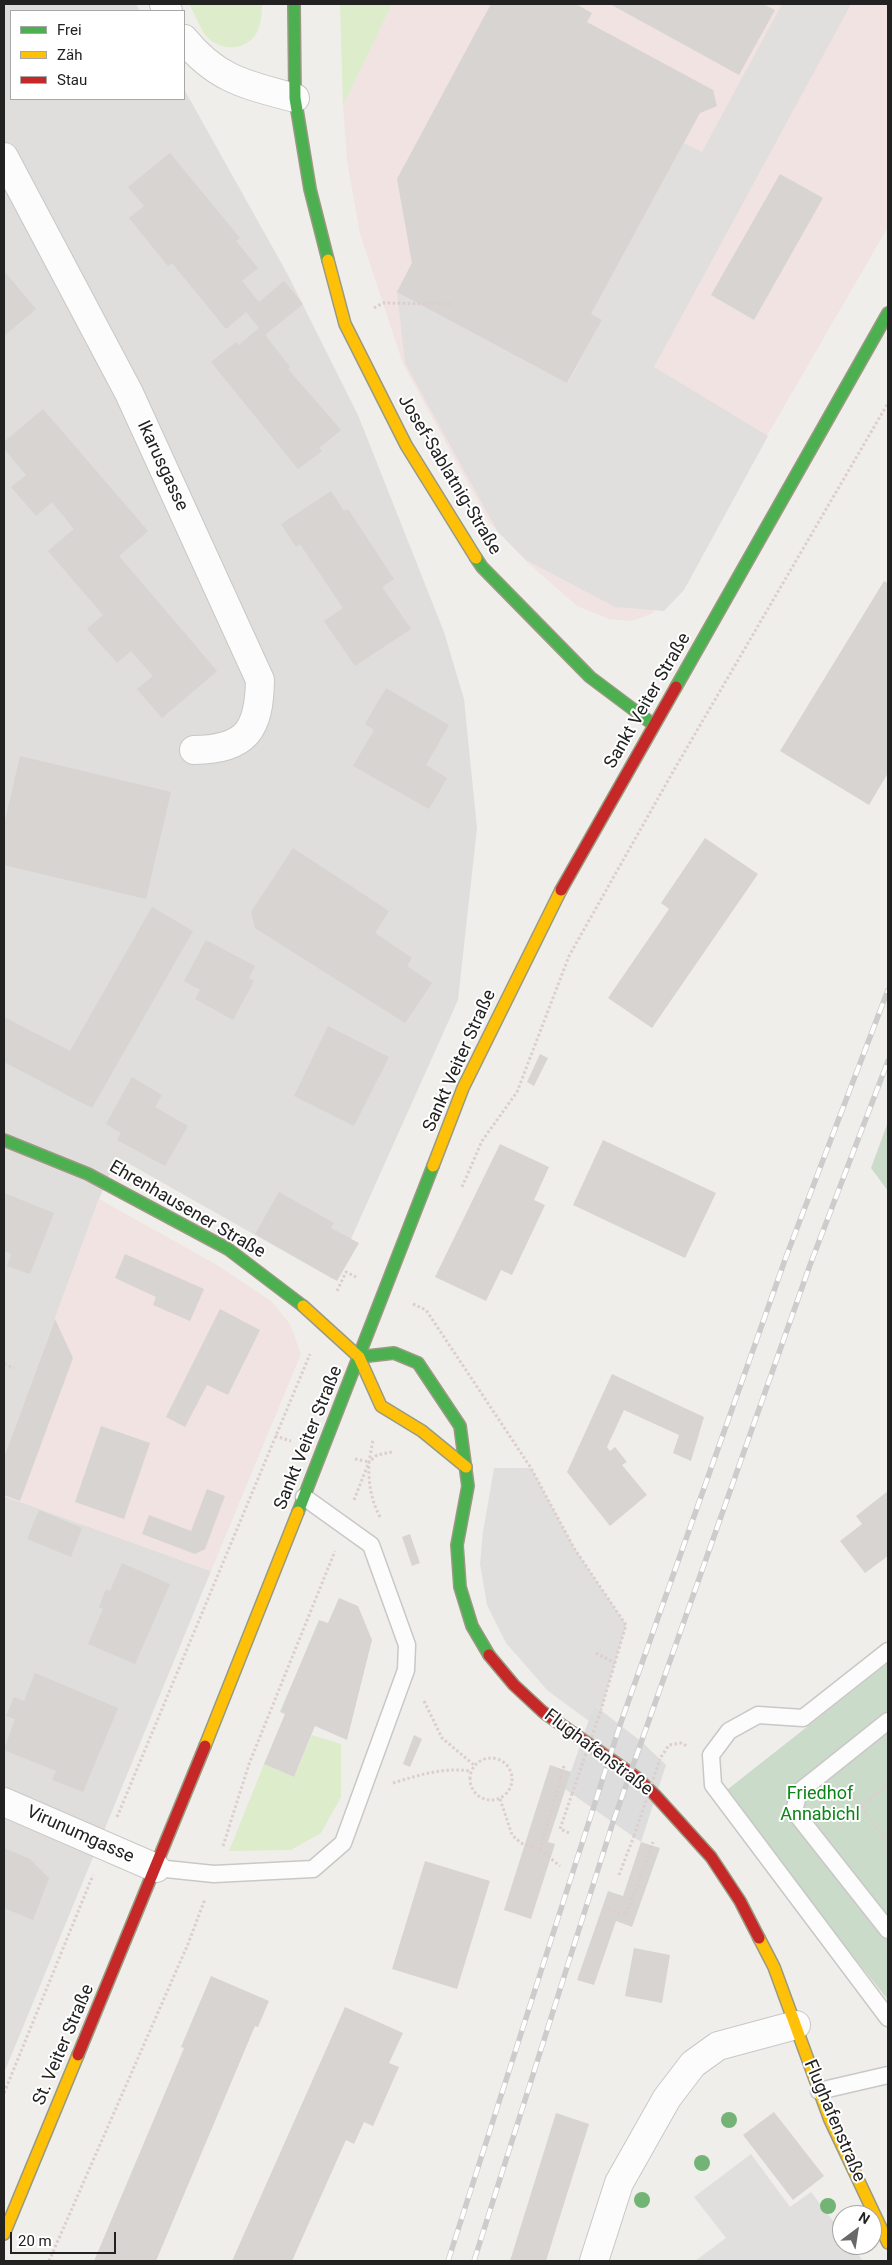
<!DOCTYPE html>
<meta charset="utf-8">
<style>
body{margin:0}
#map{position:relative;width:892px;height:2265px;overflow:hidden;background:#f0eeeb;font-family:Roboto,sans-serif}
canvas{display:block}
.frame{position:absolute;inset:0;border:5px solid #222;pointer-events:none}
.legend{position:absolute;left:10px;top:10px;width:175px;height:90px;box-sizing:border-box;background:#fff;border:1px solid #a7a7a7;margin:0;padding:6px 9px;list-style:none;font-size:15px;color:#222}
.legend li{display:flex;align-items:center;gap:10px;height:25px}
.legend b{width:25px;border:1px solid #a7a7a7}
.north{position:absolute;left:832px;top:2205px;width:50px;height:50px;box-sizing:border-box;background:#fff;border:1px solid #a7a7a7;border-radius:50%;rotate:31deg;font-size:14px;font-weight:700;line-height:20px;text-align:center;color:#222}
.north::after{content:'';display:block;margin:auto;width:18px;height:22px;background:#6a6968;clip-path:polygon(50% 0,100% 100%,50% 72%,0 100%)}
.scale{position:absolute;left:10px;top:2232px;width:106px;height:22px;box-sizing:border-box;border:2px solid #222;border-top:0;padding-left:6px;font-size:15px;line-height:18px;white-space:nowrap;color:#222;-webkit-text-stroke:4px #fff;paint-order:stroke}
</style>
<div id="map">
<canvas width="892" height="2265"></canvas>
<div class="frame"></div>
<ul class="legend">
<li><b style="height:6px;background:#4caf50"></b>Frei</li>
<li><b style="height:6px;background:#ffc107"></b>Zäh</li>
<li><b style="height:6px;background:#c62828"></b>Stau</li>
</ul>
<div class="north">N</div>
<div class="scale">20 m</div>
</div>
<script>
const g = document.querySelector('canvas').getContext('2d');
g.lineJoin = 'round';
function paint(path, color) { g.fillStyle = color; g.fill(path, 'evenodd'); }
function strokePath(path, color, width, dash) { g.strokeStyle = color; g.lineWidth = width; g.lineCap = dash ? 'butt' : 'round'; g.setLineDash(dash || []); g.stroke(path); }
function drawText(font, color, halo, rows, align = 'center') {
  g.font = font + ' Roboto,sans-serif'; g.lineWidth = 4; g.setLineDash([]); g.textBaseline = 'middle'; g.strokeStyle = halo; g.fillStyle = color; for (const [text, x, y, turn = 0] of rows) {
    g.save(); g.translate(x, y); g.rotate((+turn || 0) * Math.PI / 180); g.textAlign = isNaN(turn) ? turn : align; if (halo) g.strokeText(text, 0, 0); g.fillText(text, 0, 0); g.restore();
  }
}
const residential = new Path2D(`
 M4,4h132l4,7h-129v88h173v-10l104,186 70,140 86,217 20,67 13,129 -19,172 -125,279 -216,-122 -18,42 -95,258z
 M4,1496l207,75 -207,502z`);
const commercial = new Path2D(`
 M392,4h496v223l-208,359 -29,28 -19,7 -23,-2 -32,-13 -49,-43 -39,-41 -86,-158 -43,-130 -13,-73 -4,-55z
 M99,1199l118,66 54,36 19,23 11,30 -90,217 -207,-75v-39z`);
const grass = new Path2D(`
 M189,4h73c0,9 -1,22 -6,30 -11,17 -34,17 -48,4 -8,-8 -13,-24 -19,-34z
 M340,4h52l-49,102z
 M312,1735l29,9v53l-20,36 -30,17 -62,1 35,-87 30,13z`);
const cemetery = new Path2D(`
 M888,1122v69l-17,-23z
 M888,1663v337l-165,-207z`);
const parking = new Path2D(`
 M782,4h69l-197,363 114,69 -84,154 -20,21 -49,-4 -89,-47 -28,-28 -93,-169 -8,-71 15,-29 79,78 77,42 34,-63 -11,-6 93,-171 18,9z
 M494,1468h37l43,80 52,77 -25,85 -7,-5 -5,16 -41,-30 -42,-48 -19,-38 -7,-41 3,-32z
 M751,2154l39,53 21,-15 31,41v12h9l12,16h-168l31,-23 -32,-41z`);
const pier = new Path2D(`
 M594,1705l48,37 24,23 -25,77 -76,-53z`);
const building = new Path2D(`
 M491,4h85l16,9 -5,9 126,68 4,16 -17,7 -109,201 11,6 -35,63 -170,-91 15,-29 -15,-84z
 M610,4h153l12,6 -36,65z
 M170,153l70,85 -4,3 22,27 -16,13 17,21 25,-21 19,23 -38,31 25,32 -2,2 53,61 -22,18 3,3 -24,18 -87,-107 25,-20 3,3 20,-17 -13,-16 -20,17 -54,-66 -4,3 -39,-48 15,-12 -16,-19z
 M780,174l43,24 -69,122 -43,-25z
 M4,271l32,38 -32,27z
 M43,409l105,122 -29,25 98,115 -55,47 -25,-29 16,-13 -22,-25 -14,12 -30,-34 16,-14 -55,-64 26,-22 -22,-27 -16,14 -25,-29 15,-12 -22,-26v-7z
 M331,491l13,20 4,-2 46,70 -12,8 29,42 -56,37 -31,-45 19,-13 -43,-64 -4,3 -15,-23z
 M884,581l4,2v190l-19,32 -89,-54z
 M386,688l63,37 -23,40 21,13 -18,31 -76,-43 21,-36 -9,-6z
 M20,756l151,36 -25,107 -142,-34v-40z
 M705,838l53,36 -106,154 -44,-30 61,-89 -8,-6z
 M293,848l96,63 -14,22 37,25 -5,8 25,17 -27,40 -150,-95 -4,-16z
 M152,907l41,24 -101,177 -88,-46v-45l66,34z
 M206,940l49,26 -6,12 5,3 -21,39 -38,-21 5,-9 -16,-9z
 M328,1026l61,31 -35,69 -60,-30z
 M540,1054l8,4 -14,28 -7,-4z
 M132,1077l30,18 -7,12 33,19 -23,40 -48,-26 4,-7 -15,-9z
 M603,1140l113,53 -31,65 -112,-53z
 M500,1144l49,23 -15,33 11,5 -33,70 -11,-5 -15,31 -51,-24z
 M279,1192l55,31 -3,5 28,15 -22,38 -82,-47z
 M4,1193l50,20 -24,61 -23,-8 4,-12 -7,-3z
 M125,1254l79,35 -14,32 -37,-16 3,-8 -41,-19z
 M220,1309l40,21 -32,65 -21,-10 -22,42 -19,-10z
 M55,1319l18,39 -53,143 -16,-6v-38z
 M612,1374l92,43 -13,44 -18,-8 6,-18 -55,-25 -17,37 3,4 5,-4 12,15 -5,3 25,30 -37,31 -43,-54z
 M101,1426l49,17 -26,76 -49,-17z
 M207,1489l18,7 -20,53 -10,5 -53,-20 7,-19 42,16z
 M888,1491v65l-23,17 -25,-32 22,-17 -6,-8z
 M39,1510l43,18 -11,29 -44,-18z
 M410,1534l10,29 -8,3 -10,-29z
 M122,1563l48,21 -35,80 -47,-20 15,-35 -4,-2 7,-18 4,2z
 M339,1598l19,8 14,34 -25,100 -32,-14 -21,51 -30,-13 21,-50 -5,-2 39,-92 9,3z
 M35,1673l83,35 -35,84 -31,-12 4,-9 -52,-21 11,-31 -9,-3 8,-19 10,4z
 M414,1735l8,4 -12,28 -7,-3z
 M550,1765l21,7 -23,70 7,2 -24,75 -27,-9z
 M641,1842l19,6 -28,79 -16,-6 -22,64 -17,-5 31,-89 15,5z
 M4,1848l26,11 19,19 -16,42 -29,-12z
 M425,1861l65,20 -33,108 -65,-20z
 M634,1948l36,7 -8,48 -37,-7z
 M211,1976l58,25 -11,26 -3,-1 -99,235h-62l90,-213 -3,-1z
 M345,2007l58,26 -14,30 10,4 -26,59 -9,-4 -10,22 -8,-4 -54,121h-60z
 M774,2112l50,64 -31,24 -50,-65z
 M556,2113l33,11 -43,137h-36z`);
const path = new Path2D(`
 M374,308l9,-5 69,1
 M462,1187l20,-46 35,-49 52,-136 105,-186 214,-367
 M337,1291l9,-19 10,5
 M413,1304l13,6 105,158 43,80 52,77 -25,85
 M4,1364l10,4
 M275,1436l16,5
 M355,1459l14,3
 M354,1500l15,-38 4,-22
 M380,1517c-9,-17 -12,-35 -11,-55l8,-7 15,-3
 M596,1653l19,10
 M424,1701l18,37 32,27
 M661,1757l8,-12 12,-2 6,3
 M470 1779a21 21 0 1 1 42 0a21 21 0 1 1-42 0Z
 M393,1783c26,-8 50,-16 77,-12
 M846,1787l42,55
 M500,1799l12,36 9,8 19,7 20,16
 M117,1817l193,-463
 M838,1825l50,-40
 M569,1833l-9,-4 12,-35
 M223,1846l26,-82 86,-213
 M540,1850l24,-84
 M619,1875l15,-39
 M608,1909l18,6 27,-73
 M4,2093l89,-218
 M49,2261l139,-317 17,-45`);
const lane = new Path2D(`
 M888,1651l-85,67 -45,-3 -29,16 -18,24 2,30 175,233
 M888,1721l-89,71 -5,19 94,119
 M156,1868l58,6 99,-5 30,-26 63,-173 1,-25 -36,-100 -67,-48
 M819,2091l69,-16`);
const street = new Path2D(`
 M164,4l4,7
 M184,39c33,41 63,46 111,59
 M4,157l125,236 131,287c-1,50 -13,69 -66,70
 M4,1802l152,66
 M594,2261l25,-78 48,-85 26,-34 25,-18 78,-21`);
const fast = new Path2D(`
 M294,4l1,94 15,91 18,71
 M476,558l6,9 108,110 64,48
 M676,687l212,-374
 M4,1140l84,34 140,75 75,57
 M359,1357l35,-4 24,10 42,63 8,60 -11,59 3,42 12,39 17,29
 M298,1512l135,-346`);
const slow = new Path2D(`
 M328,260l17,64 61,121 70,113
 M433,1166l30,-78 98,-198
 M303,1306l56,51 22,49 41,25 44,36
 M205,1746l93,-234
 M759,1938l15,29 56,153 58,123
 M4,2234l74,-179`);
const jam = new Path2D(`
 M561,890l115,-203
 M489,1655l25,30 29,27 93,65 19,18 56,62 29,44 19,37
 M78,2055l127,-309`);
const rail = new Path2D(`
 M448,2261l172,-536 166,-468 102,-267
 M474,2261l139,-439 197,-557 78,-204`);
const pathBridge = new Path2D(`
 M572,1794l29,-84
 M634,1836l26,-77`);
const trees = [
 [729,2120],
 [702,2163],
 [642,2200],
 [828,2206]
];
const streetNames = [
 ["Ikarusgasse",162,466,65],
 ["Josef-Sablatnig-Straße",449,475,59],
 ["Sankt Veiter Straße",648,701,-60],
 ["Sankt Veiter Straße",460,1061,-66],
 ["Ehrenhausener Straße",187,1210,30],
 ["Sankt Veiter Straße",309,1438,-68],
 ["Flughafenstraße",598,1753,37],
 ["Virunumgasse",80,1835,24],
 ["St. Veiter Straße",64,2045,-67],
 ["Flughafenstraße",834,2121,67]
];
const parkNames = [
 ["Friedhof",820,1794],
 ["Annabichl",820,1815]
];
paint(residential, '#dfdedc');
paint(commercial, '#f1e3e1');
paint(grass, '#ddeccb');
paint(cemetery, '#cadbca');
paint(parking, '#e0dfde');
paint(pier, '#dedddd');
paint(building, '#d7d4d2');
strokePath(lane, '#c9c8c7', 19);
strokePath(street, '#c9c8c7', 30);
strokePath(fast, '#999a82', 14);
strokePath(slow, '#999a82', 14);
strokePath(jam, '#999a82', 14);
strokePath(path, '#dccecd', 3, [2.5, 2.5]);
strokePath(lane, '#fdfcfc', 16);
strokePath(street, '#fdfcfc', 28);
strokePath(fast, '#4caf50', 11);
strokePath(slow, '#ffc107', 11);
strokePath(jam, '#c62828', 11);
strokePath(rail, '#ccc', 5.5);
strokePath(rail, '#fff', 4, [11]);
strokePath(pathBridge, '#dccecd', 3, [2.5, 2.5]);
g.fillStyle = '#73b476';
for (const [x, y] of trees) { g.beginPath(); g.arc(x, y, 8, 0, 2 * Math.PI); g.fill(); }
drawText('18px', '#222', '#fff', streetNames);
drawText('18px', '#0c8416', '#fff', parkNames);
</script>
